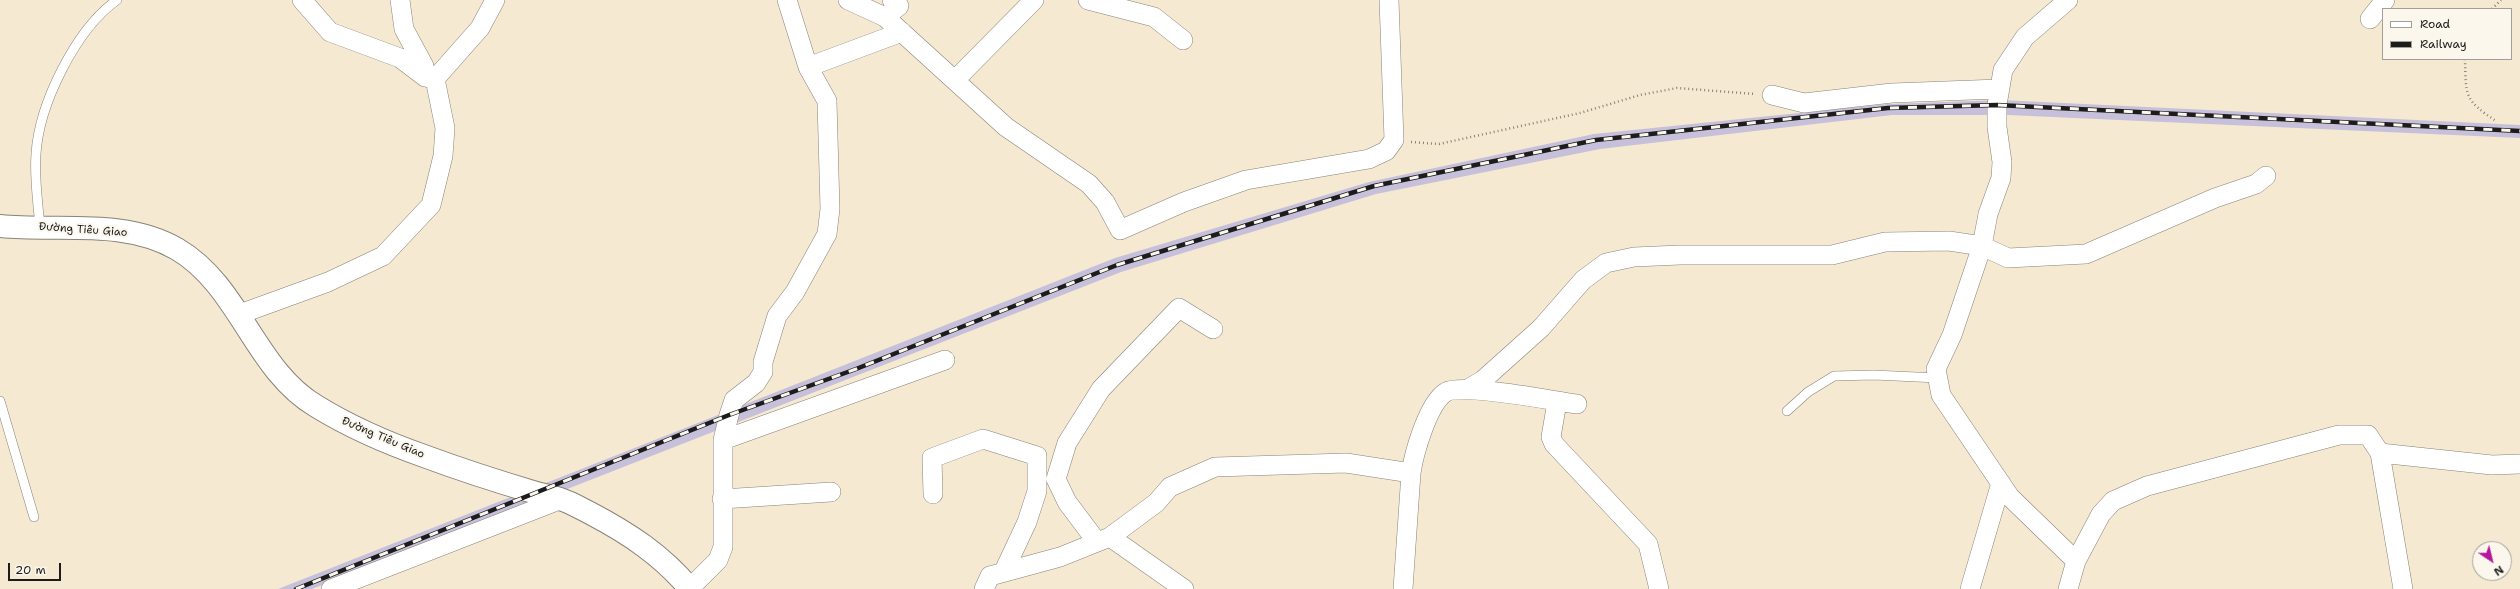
<!DOCTYPE html>
<meta charset="utf-8">
<style>
body{margin:0}
#map{position:relative;width:2520px;height:589px;overflow:hidden;background:#f5e9d2;font-family:"Shantell Sans",sans-serif}
canvas{display:block}
.legend{position:absolute;left:2382px;top:8px;width:130px;height:52px;box-sizing:border-box;background:#fbf7ec;border:1px solid #a29f99;margin:0;padding:5px 7px;list-style:none;font-size:12px;color:#1c1c1c}
.legend li{display:flex;align-items:center;gap:8px;height:20px}
.legend b{width:20px;border:1px solid #a29f99}
.north{position:absolute;left:2472px;top:541px;width:40px;height:40px;box-sizing:border-box;background:#fbf7ec;border:1px solid #a29f99;border-radius:50%;rotate:145deg;font-size:11px;font-weight:700;line-height:16px;text-align:center;color:#1c1c1c}
.north::after{content:'';display:block;margin:auto;width:14px;height:18px;background:#b5179e;clip-path:polygon(50% 0,100% 100%,50% 72%,0 100%)}
.scale{position:absolute;left:8px;top:563px;width:53px;height:18px;box-sizing:border-box;border:2px solid #1c1c1c;border-top:0;padding-left:5px;font-size:12px;line-height:14px;white-space:nowrap;color:#1c1c1c;-webkit-text-stroke:3px #fbf7ec;paint-order:stroke}
</style>
<div id="map">
<canvas width="2520" height="589"></canvas>
<ul class="legend">
<li><b style="height:5px;background:#fff"></b>Road</li>
<li><b style="height:5px;background:#1c1c1c"></b>Railway</li>
</ul>
<div class="north">N</div>
<div class="scale">20 m</div>
</div>
<script>
const g = document.querySelector('canvas').getContext('2d');
g.lineJoin = 'round';
function paint(path, color) { g.fillStyle = color; g.fill(path, 'evenodd'); }
function strokePath(path, color, width, dash) { g.strokeStyle = color; g.lineWidth = width; g.lineCap = dash ? 'butt' : 'round'; g.setLineDash(dash || []); g.stroke(path); }
function drawText(font, color, halo, rows, align = 'center') {
  g.font = font + ' "Shantell Sans",sans-serif'; g.lineWidth = 4; g.setLineDash([]); g.textBaseline = 'middle'; g.strokeStyle = halo; g.fillStyle = color; for (const [text, x, y, turn = 0] of rows) {
    g.save(); g.translate(x, y); g.rotate((+turn || 0) * Math.PI / 180); g.textAlign = isNaN(turn) ? turn : align; if (halo) g.strokeText(text, 0, 0); g.fillText(text, 0, 0); g.restore();
  }
}
const industrial = new Path2D(`
 M2001,100l519,25v13l-512,-23h-116l-292,34 -224,45 -255,78 -809,317h-34l837,-331 254,-76 225,-48 293,-30z`);
const path = new Path2D(`
 M2492,9l9,-9
 M2465,59c1,37 -1,41 31,62
 M1411,142l28,2 141,-31 60,-18 37,-7 78,6`);
const lane = new Path2D(`
 M40,227c-2,-24 -6,-50 -4,-73 3,-50 40,-125 81,-154
 M0,401l34,116
 M1787,411l21,-19 26,-16 40,-1 64,3`);
const street = new Path2D(`
 M400,0l4,29 20,37 1,11
 M848,0l37,17
 M892,0l7,6 -14,11 121,110 83,57 16,18 15,28 64,-28 62,-22 123,-21 17,-8 8,-11 -5,-140
 M1088,0l66,17 29,23
 M2068,0l-43,37 -22,33 -6,35v22l5,35 -1,16 -13,36 -6,32 -30,89 -16,34 5,26 69,102 66,64
 M2370,19l15,-19
 M808,67l94,-35
 M435,79l45,-51 15,-28
 M955,80l79,-80
 M1772,95l32,8 88,-10 107,-4
 M240,314l88,-32 55,-26 48,-51 12,-49 2,-28 -10,-49 -10,-2 -25,-19 -70,-26 -28,-32
 M1468,389l15,-9 58,-52 42,-48 23,-17 28,-6 46,-2h152l53,-13 64,-1 33,5 26,12 78,-4 129,-56 41,-14 10,-8
 M1557,402l-6,35 3,7 94,100 11,45
 M723,440l222,-80
 M2380,453l23,136
 M933,494l-1,-36 51,-19 54,17v35l-10,31 -23,49
 M722,499l109,-7
 M1110,537l74,52
 M1097,542l-30,-40 -11,-23 11,-36 34,-54 78,-81 34,21
 M331,589l231,-90
 M689,589l29,-29 5,-13v-107l6,-25 5,-15 22,-17 7,-11v-10l14,-46 18,-24 32,-58 3,-25 -3,-108 -19,-34 -21,-67
 M984,589l6,-13 70,-19 50,-20 46,-34 14,-16 45,-20 131,-4 65,10
 M1403,589l8,-116c3,-20 17,-70 35,-81 17,-9 107,9 131,12
 M1970,589l31,-106
 M2068,589l8,-28 25,-47 12,-13 34,-15 192,-51h29l12,18 112,12 28,-1`);
const highway = new Path2D(`
 M0,226c57,6 124,-8 177,23 63,37 77,120 139,157 34,21 71,37 108,50 35,13 72,25 109,36 9,3 18,4 27,7 10,3 20,9 30,14 38,20 72,42 100,76`);
const rail = new Path2D(`
 M296,589l433,-174 127,-46 261,-104 257,-79 222,-46 292,-32 109,-3 523,26`);
const streetNames = [
 ["Đường Tiêu Giao",83,230,4],
 ["Đường Tiêu Giao",383,438,23]
];
paint(industrial, '#c6c0da');
strokePath(lane, '#888277', 10);
strokePath(street, '#888277', 20);
strokePath(highway, '#888277', 24);
strokePath(path, '#888277', 2.5, [1, 3]);
strokePath(lane, '#fff', 9);
strokePath(street, '#fff', 19);
strokePath(highway, '#fff', 22);
strokePath(rail, '#1c1c1c', 4.5);
strokePath(rail, '#fbf7ec', 3, [9]);
drawText('11px', '#1c1c1c', '#fbf7ec', streetNames);
</script>
